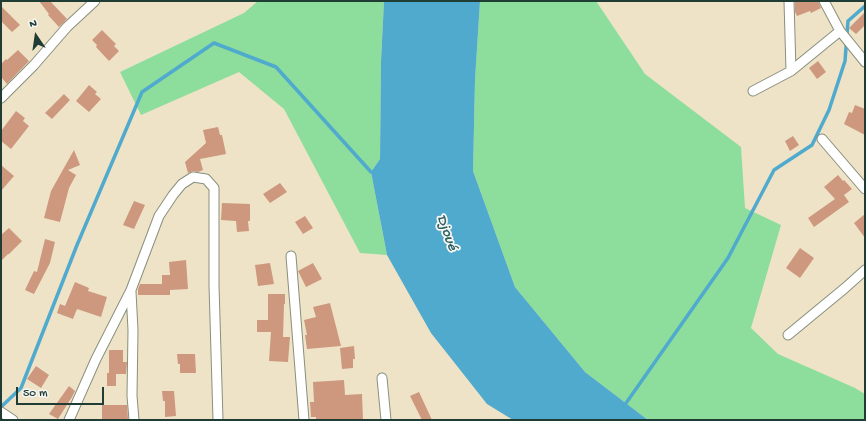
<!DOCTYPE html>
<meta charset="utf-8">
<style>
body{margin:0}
#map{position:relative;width:866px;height:421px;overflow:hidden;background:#efe3c7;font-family:"Gochi Hand",sans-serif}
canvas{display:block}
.frame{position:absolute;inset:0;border:2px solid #1f3d34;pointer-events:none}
.north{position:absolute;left:16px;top:16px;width:40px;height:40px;-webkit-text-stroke:3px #f6f6f2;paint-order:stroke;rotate:347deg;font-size:11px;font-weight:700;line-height:16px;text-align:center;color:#1f3d34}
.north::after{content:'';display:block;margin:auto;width:14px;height:18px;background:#1f3d34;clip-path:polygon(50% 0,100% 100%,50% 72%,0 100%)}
.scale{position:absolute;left:16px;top:387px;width:88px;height:18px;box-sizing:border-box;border:2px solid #1f3d34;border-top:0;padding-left:5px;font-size:12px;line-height:14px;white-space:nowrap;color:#1f3d34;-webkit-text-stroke:3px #f6f6f2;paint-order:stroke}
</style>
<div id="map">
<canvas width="866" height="421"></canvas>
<div class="frame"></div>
<div class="north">N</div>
<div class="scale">50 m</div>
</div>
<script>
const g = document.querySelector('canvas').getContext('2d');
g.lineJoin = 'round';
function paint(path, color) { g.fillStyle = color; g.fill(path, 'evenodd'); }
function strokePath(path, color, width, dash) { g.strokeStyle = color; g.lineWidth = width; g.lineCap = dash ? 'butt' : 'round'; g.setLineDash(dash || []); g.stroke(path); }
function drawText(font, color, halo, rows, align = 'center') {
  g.font = font + ' "Gochi Hand",sans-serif'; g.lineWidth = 3.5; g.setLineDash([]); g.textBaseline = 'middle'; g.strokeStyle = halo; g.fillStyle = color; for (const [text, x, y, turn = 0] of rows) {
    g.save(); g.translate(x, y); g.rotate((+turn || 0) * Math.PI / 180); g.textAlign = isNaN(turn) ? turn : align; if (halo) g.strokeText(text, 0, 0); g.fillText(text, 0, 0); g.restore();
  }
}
const green = new Path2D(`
 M258,1h126l-3,60 -1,98 -9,13 16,83 -27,-2 -76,-144 -45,-37 -98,43 -21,-43 124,-59z
 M480,1h116l49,73 96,73 4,61 36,17 -30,103 27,26 77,34 10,6v26h-217l-63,-48 -70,-85 -42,-116 2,-91z`);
const water = new Path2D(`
 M384,1h96l-5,79 -2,91 42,116 70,85 63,48h-135l-26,-16 -56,-71 -44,-78 -16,-83 9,-13 1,-98z`);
const stream = new Path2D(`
 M624,406l104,-148 46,-88 38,-25 17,-35 16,-49 3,-40 17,-15
 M1,407l20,-19 56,-143 65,-153 72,-49 62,24 95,105h4`);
const building = new Path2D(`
 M39,1h11l17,18 -8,8 -11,-12 1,-1z
 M795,1h23l3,7 -10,5 -1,-2 -13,5 -2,-4z
 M1,6l19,19 -8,7 -11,-11z
 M865,12v13l-9,9 -7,-6z
 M102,30l14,14 -2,2 5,5 -10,10 -13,-14 1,-2 -5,-5z
 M18,50l11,11 -22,23 -6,-7v-13l5,-5 1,1z
 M818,61l8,11 -9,7 -8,-11z
 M89,85l8,7 -2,2 6,5 -12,13 -13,-11z
 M64,94l6,6 -18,19 -7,-6z
 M855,105l10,4v26l-21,-11 5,-12 3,1z
 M16,111l9,7 -2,3 6,5 -18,23 -10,-8v-10z
 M218,127l2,8h2l4,19 -26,5 3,11 -5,2 -5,-1 -5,2 -3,-11 21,-19 -3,-13z
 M793,136l6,9 -9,6 -5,-10z
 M74,150l6,15 -12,5 8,5 -7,13 -9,34 -16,-4 7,-27z
 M1,165l13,11 -13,15z
 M838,175l5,6 1,-1 8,9 -8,6 5,7 -35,25 -6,-9 27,-19 -11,-12z
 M280,183l7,9 -17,11 -7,-9z
 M134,201l11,4 -11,24 -11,-4z
 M222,203l28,1v17h-2l1,10 -12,1 -1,-11 -15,-1z
 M865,214v24l-11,-15z
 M305,216l8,12 -10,6 -8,-12z
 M9,228l13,13 -13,13h-1l-7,7v-26z
 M45,239l10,3 -5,21 -16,31 -9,-4 9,-19 3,1z
 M800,248l14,10 -14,20 -14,-10z
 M186,260l2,29 -18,1v5h-32v-6l2,-5h22v-9h8l-1,-13z
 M270,263l4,21 -16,2 -3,-21z
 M313,263l9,16 -16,8 -8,-16z
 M75,282l14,6 -1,3 19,6 -6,20 -24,-8 -4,10 -16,-6 3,-9 5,2z
 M268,294h17v10h-1l-1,33h7l-2,25 -19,-1 2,-29h-14v-12h11z
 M330,303l11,43 -34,3 -2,-14h2l-3,-15 12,-3 -3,-10z
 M354,346l1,13h-2v9l-11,1 -2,-21z
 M109,350h14v12h4l-1,12h-10v12h-9v-13h2z
 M177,354h18l1,19h-16v-9h-2z
 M36,366l13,9 -8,13 -14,-9z
 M344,380l1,15 17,-1 1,26h-47v-3h-5l-1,-15h4l-1,-20z
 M69,386l6,5 -3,6 -14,22 -9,-5z
 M162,391h12l2,25 -11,1v-16h-2z
 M419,392l13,28h-10l-12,-24z
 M102,405h25l1,14 -26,1z`);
const street = new Path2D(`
 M789,1l2,70
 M824,1l16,30 25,31
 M753,91l38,-20 49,-40
 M1,98l33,-33 33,-38 28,-26
 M822,139l43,50
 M291,256l13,164
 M131,292l2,38 -1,66 2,24
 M788,335l57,-47 20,-18
 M382,378l4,42
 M1,412l12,8
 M69,420l27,-61 35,-69 28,-74 14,-21 9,-11 11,-7 13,2 8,9v97l4,135`);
const waterNames = [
 ["Djoué",446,233,70]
];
paint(green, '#8ddd9c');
paint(water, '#4faacd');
strokePath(stream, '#4faacd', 3.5);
paint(building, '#cd987e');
strokePath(street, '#87907e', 11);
strokePath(street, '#fff', 9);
drawText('italic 15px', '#2d5e62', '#f6f6f2', waterNames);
</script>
